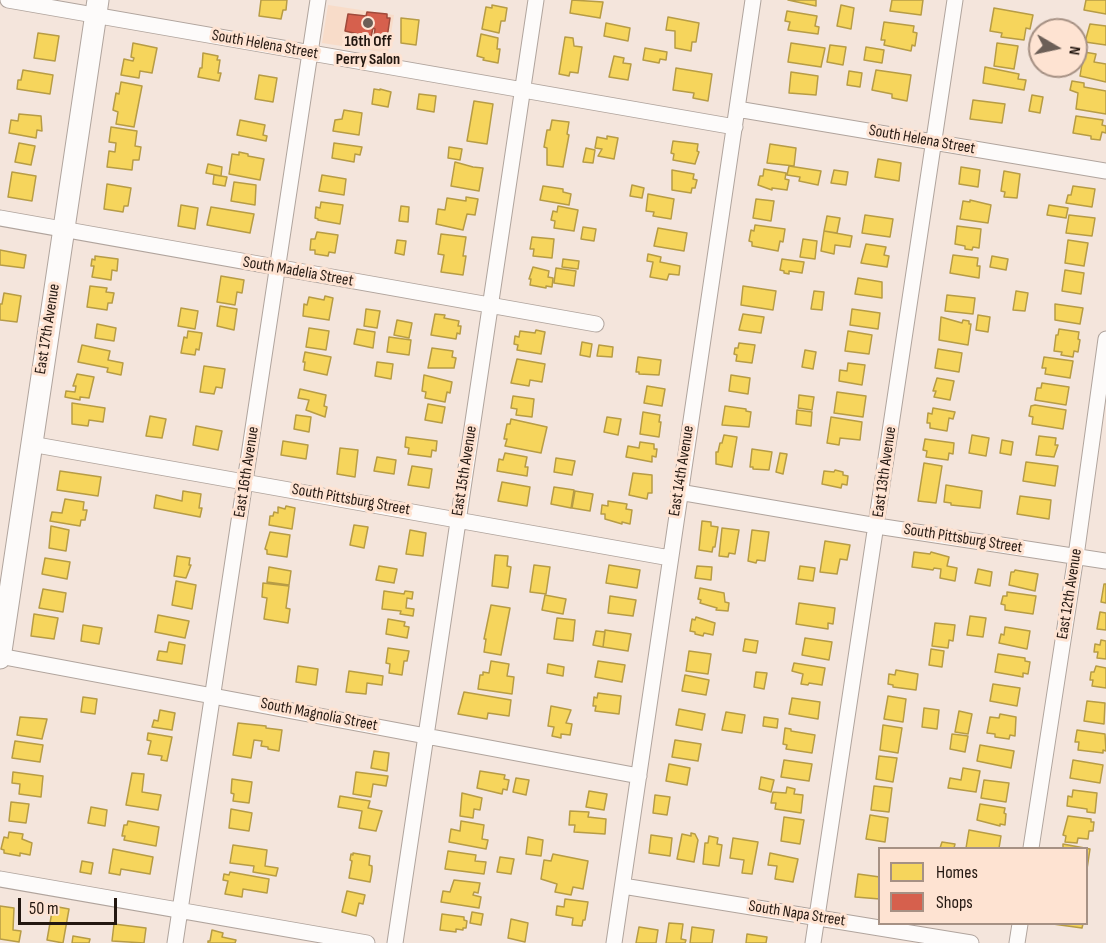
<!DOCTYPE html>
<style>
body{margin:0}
#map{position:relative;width:1106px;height:943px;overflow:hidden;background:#f4e5dc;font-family:"Sofia Sans Condensed",sans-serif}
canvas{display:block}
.legend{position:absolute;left:878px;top:847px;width:210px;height:78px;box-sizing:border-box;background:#fee3d2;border:2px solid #a69184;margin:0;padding:8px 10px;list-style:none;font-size:18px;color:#231710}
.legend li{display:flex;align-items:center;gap:12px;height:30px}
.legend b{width:30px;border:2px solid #a69184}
.north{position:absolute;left:1028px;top:18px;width:60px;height:60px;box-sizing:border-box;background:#fee3d2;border:2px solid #a69184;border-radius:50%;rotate:99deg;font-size:16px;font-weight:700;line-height:24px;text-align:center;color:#231710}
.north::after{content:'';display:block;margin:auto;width:21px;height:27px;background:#6c5f57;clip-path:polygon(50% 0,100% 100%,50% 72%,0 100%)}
.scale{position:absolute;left:18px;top:898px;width:99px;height:27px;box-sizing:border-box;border:3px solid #231710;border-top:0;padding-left:8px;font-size:18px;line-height:21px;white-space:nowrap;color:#231710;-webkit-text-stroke:4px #fee3d2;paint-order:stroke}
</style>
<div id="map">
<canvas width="1106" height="943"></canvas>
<ul class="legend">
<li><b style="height:16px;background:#f6d55c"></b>Homes</li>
<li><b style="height:16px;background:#d6604d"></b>Shops</li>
</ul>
<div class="north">N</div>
<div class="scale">50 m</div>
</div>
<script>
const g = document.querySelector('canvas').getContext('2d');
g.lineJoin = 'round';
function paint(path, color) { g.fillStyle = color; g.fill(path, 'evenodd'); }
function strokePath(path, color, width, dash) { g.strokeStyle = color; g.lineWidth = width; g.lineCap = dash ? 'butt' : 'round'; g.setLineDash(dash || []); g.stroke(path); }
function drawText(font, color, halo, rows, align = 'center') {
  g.font = font + ' "Sofia Sans Condensed",sans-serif'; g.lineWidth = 6; g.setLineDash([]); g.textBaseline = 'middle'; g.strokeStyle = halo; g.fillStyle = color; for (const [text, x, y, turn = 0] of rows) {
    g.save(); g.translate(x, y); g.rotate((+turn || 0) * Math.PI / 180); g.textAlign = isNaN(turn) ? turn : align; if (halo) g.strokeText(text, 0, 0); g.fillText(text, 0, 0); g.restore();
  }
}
const built = new Path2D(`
 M328,5l66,10 -6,38 -66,-10z`);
const homes = new Path2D(`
 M261,0h26l-1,10h-3l-2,9 -22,-3z
 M572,0l31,2 -3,16 -30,-5z
 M788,0h28v6z
 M892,0h31l-2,15 -31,-4z
 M1086,0h20v14l-22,-4z
 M492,5l15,3 -2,13h-4l-2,12 -17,-4 4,-22 6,1z
 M841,5l13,3 -3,21 -14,-3z
 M994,8l39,7 -3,14 -4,-1 -2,12 -23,-3 1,-4 -12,-2z
 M787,11l30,5 -2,10 4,1 -1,7 -30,-4 2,-8 -5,-1z
 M668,17l31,6 -3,19h-4l-1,9 -16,-3v-17l-9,-1z
 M401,18l18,2 -3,25 -15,-2z
 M884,22l30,4 -1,6 4,1 -2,13 -3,-1 -1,6 -27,-6 1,-5h-4z
 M606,23l24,5 -2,13 -24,-5z
 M1090,24l16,2v19l-21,-3z
 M38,33l21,3 -4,25 -21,-3z
 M481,34l17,4 -1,11h3l-2,14 -15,-3 1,-2 -7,-2z
 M565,37l8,1 1,8 8,1 -4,26 -8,-1 -1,4 -10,-2z
 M133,43l24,5 -5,25 -12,-2 -1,7 -18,-3 3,-16 9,2 1,-3 -3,-1z
 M791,43l34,5 -4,19 -33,-5z
 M997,43l21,3 -4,23 -20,-3z
 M830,45l16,2 -3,18 -16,-3z
 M866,47l18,3 -2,13 -18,-3z
 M645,48l22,4 -1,8 -6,-1 -1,4 -16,-3z
 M1084,52l12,2 -2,8 12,2v18l-26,-6z
 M203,53l15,3 -1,4h3l-2,13h3l-2,8 -21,-4 2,-9h2z
 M614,56l10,2 -1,5 8,1 -3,16 -19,-3z
 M985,67l34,7 -1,5 8,1 -2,10 -41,-7z
 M676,68l36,6 -4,27 -15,-3 1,-5 -21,-3z
 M23,70l30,5 -3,19 -33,-5 1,-9h3z
 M876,70l35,5 -4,26 -15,-3v-4l-20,-4z
 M849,71l13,2 -2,14 -13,-2z
 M791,72l27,4 -2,19 -27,-2z
 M259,75l18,3 -4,24 -18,-3z
 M1072,81l12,2v4l22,4v23l-30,-5 2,-16 -8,-3z
 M121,82l21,4 -8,41 -18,-3 2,-12 -5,-2 3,-17 3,1z
 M374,89l6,1v-1l11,3 -3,15 -16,-3z
 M419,94l17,2 -2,16 -17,-3z
 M1032,95l11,2 -3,16 -11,-2z
 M973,100l32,4 -3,19 -32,-4z
 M474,101l19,3 -6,40 -20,-3z
 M344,110l18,3 -3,22 -26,-4 2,-11 7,-1z
 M19,114l22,2 1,15 -5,-1 -1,8 -27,-5 2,-13 7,1z
 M1076,116l27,4 -1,5 4,1v7l-4,-1 -2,8 -9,-1v-3l-18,-3z
 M240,120l25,5 -2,10 4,1 -1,5 -29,-6z
 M552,120l17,2 -2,12 2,1 -6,32 -16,-2v-17l-3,-1 3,-17h3z
 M111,127l26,4 -2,15 6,1 -2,13h-6l-1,10 -25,-3 2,-16 6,1 1,-9 -7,-1z
 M607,136l11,2 -4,21 -16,-3 4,-7 -7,-1 2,-11 10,2z
 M673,141l25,3 -1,7 2,1 -4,12 -22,-4 1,-6 -3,-1z
 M19,143l16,3 -4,19 -16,-3z
 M334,143l28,4 -2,8 -5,-1 -1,8 -22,-4z
 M770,144l26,4 -2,18 -27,-3z
 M449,147l13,2 -2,11 -12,-2z
 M586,148l9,2 -2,13 -10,-1z
 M239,152l9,2v2l16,3 -4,21 -31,-6 3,-20 7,1z
 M878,159l23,4 -2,18 -24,-4z
 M455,162l18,5 10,1 -4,23 -28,-5z
 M208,164l14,3 -1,9 -15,-3z
 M789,166l32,5 -3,14 -19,-4 1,-4 -13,-2z
 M961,167l19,3 -2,17 -19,-3z
 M764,169l22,4 -1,6 4,1 -2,10 -15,-2v2l-14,-5 2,-9h3z
 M672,170l22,4 -1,5 4,1 -2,8h-3l-1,5 -19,-3z
 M834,170l14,2 -2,13 -15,-2z
 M1004,171l16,3 -3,24 -13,-1 1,-5 -4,-1z
 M12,172l24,4 -4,25 -24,-4z
 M214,175l13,2 -2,9 -12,-2z
 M322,175l24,4 -2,16 -25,-4z
 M234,182l22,3 -1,20 -24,-4z
 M107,184l24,4 -3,18h-4l-1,6 -19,-3z
 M632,185l12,3 -2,10 -12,-2z
 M543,186l20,3v3l8,2 -2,11 -29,-5z
 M1073,186l22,3 -3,18 -26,-4 2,-8h3z
 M648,194l26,5 -3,20 -18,-3 1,-4 -8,-1z
 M466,197l12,2 -3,16 -8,-1 -4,16 -27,-6 2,-15 7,1 2,-12 19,3z
 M756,199l18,2 -3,20 -18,-3z
 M970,200l21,5 -3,18 -28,-4 3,-18 7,1z
 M321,202l22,3 -3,19 -22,-4v-1l-3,-1 1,-11 4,1z
 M181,205l17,3 -3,21 -17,-3z
 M1049,205l19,3 -2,10 -19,-3z
 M401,206l8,1 -1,15 -9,-1z
 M558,206l20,4 -4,21 -20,-3 1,-7 -4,-1 2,-9 4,1z
 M211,207l43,7 -4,19 -43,-8z
 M865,215l28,4 -3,18 -28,-4z
 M1069,215l26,3 -3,18 -26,-3z
 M827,216l13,2 -3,15 -13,-2z
 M755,225l30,4 -2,13 -3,-1 -2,10 -26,-5v-4l-3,-1 2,-11 3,1z
 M957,226l24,3 -2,19 -6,-1 -1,3 -7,-1v-3l-10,-2z
 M583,227l13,2 -2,12 -13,-2z
 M658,228l29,5 -3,18 -30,-5z
 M824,231l28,5 -2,11 -15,-2 -1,9 -13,-3z
 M317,232l21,3 -3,18 -6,-1 -1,4 -13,-2v-4h-5l1,-11h4z
 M441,234l25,3 -3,19h3l-3,19 -22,-3 3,-17 -6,-1z
 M532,237l22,2 -2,19 -19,-2 1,-7h-4z
 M803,239l14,2 -2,18 -15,-2z
 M397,240l9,1 -2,14 -9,-2z
 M1068,240l20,3 -4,23 -19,-3z
 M866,244l20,3 -2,8 5,1 -2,11 -26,-4z
 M0,250l26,5 -2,13 -24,-3z
 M648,254l13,3 -1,5 20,4 -1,9 -10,-1 -2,6 -17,-3 3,-15 -6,-1z
 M953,255l25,3 -1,8h3l-1,12 -29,-5z
 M95,256l23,3 -1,12 -5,-1 -1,10 -19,-3 2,-11h-3l1,-7 3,1z
 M992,256l16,3 -2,11 -16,-3z
 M563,259l16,2 -1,8 -16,-2z
 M782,259l22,3 -2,11 -13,-2v3l-5,-1v-2l-4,-1z
 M533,267l16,4 -1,6 5,1 -1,9 -6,-1v2l-16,-3 1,-6h-2z
 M556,268l20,3 -2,15 -20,-3z
 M1065,270l19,3 -3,21 -19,-3z
 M221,276l23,4 -2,13 -5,-1 -2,13 -18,-3z
 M858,278l24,4v16l-27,-4z
 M90,286l17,2 -1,4 8,1 -2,10h-4l-1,7 -20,-3z
 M743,286l33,5 -3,19 -32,-5z
 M814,291l10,1 -2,18 -11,-1z
 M1016,291l12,2 -3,18 -12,-1z
 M4,293l17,3 -4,26 -17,-2v-16h2z
 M947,295l28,3 -2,16 -28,-3z
 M325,296l8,2 -4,22 -26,-4 1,-12 3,1 2,-8 15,3z
 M1055,304l28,4 -3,16 -25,-4z
 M220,306l17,3 -3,21 -17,-4z
 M181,308l17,3 -3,18 -17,-3z
 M366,309l14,2 -3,17 -13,-2z
 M852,309l28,4 -2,16 -28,-4z
 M435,314l10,1 -1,3 15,3 -1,5h3l-1,8 -3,-1 -1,6 -25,-4z
 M743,314l21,3 -3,16 -22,-3z
 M978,315l12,2 -2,15 -12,-2z
 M941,317l21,6 1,-3 6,1v3h2l-3,21 -29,-5z
 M397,320l15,3 -3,15 -15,-3z
 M97,324l19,4 -2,13 -19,-3z
 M309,328l20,3 -3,19 -20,-3z
 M357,329l18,3 -2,16 -19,-4z
 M1059,329l20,3 -1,7 2,1 -2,12 -4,-1 -1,6 -12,-2 1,-3 -8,-1 2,-16h2z
 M536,330l9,2 -4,22 -24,-4 1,-5 -4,-1 1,-8 4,1 1,-6 15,2z
 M188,331l14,2 -3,17 -3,-1 -1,6 -14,-2 3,-16 3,1z
 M848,331l24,4 -3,19 -24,-3z
 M389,337l22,3 -2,15 -22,-3z
 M582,342l10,2 -2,13 -10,-2z
 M739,343l16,2 -3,18 -16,-2 1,-6 -3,-1 1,-6h3z
 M82,345l28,6 -2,9 15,3 -2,12 -14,-3 1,-4 -30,-6z
 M599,345l14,2 -1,10 -15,-1z
 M432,348l21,3 -1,6 4,1 -2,10h-26z
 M938,349l24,4 -3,19 -24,-4z
 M805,350l11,2 -3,17 -11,-2z
 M305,352l26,5 -4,18 -23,-5 1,-8h-2z
 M638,357l23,3 -2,15 -20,-1v-2h-3z
 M1044,357l29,4 -3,17 -25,-4 1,-6h-4z
 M517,359l28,5 -3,18 -12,-2 -1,6 -18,-3z
 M377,362l16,2 -2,15 -16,-3z
 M848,363l17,2 -3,20 -23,-4 1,-11 7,1z
 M204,366l21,3 -3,19 -6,-1 -2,7 -14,-2z
 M77,374l17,3 -5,21 -9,-1v3l-15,-3 1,-6 9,1 1,-6h-3z
 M424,375l28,7 -2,11 -3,-1 -2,10 -20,-4 1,-6 -4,-1z
 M731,375l19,3 -2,16 -19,-3z
 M937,378l17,3 -4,19 -16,-3 2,-6h-3z
 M1042,383l27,4 -3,18 -31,-5 2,-12h4z
 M647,386l18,3 -3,17 -18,-3z
 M300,389l26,6 -2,11 3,1 -2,10 -19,-7 3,-10 -11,-2z
 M837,392l29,4 -3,21 -29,-4z
 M799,395l15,2 -2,13 -14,-2z
 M513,396l21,3 -2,18 -16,-2 1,-6 -6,-1z
 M72,403l33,5 -2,14 -14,-2 -1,6 -16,-2z
 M428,404l17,3 -3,16 -17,-3z
 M1035,405l31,5 -3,19 -31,-5 1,-7 -4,-1 2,-10z
 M725,406l21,3v2l5,1 -2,15 -27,-2z
 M933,408l22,4 -2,7 -4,-1 -2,13 -17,-3v-5h-3l1,-10 4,1z
 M797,410l15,2 -1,14 -15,-2z
 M643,412l17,3 -1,7h2l-2,15 -19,-3z
 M296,415l15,2 -2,15 -15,-3z
 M150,416l16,3 -4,19 -16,-2z
 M607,417l14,2 -3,16 -14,-3z
 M831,417l31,5 -2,18 -20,-2 -1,7 -12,-2z
 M511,419l36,8 -6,26 -36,-7 2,-7h-3l3,-15h3z
 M196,426l26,5 -4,19 -25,-5z
 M724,435l13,2 -5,30 -16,-3v-12h2l2,-9h2z
 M972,435l17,3 -3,18 -17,-3z
 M1039,436l17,2 -1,7h3l-4,12 -18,-2z
 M406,437l31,4 -1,10 -4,-1 -1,7 -23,-3 1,-6 -4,-1z
 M925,439l29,4 -1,11 -4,-1 -1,7 -22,-3 1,-6 -4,-1z
 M1002,440l11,2 -2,13 -11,-2z
 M283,441l25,4 -2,14 -25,-4z
 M640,442l14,2v5h3l-1,8 -4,-1v6l-26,-5 2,-11 11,2z
 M340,448l18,2 -3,27 -18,-3z
 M752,449l20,3 -3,18 -16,-1v-2h-3z
 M505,453l22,4 -2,10h3l-1,9 -30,-5 2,-12 4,1z
 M780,453l7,1 -4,20 -7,-2z
 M377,457l19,3 -2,14 -20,-3z
 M556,458l19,3 -3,14 -18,-3z
 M1026,462l32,4 -3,20 -32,-5z
 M924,463l18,3 -6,37 -18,-2z
 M412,466l20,3 -3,19 -21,-3z
 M835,470l8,2v3l5,1 -1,9 -5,-1 -1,4 -19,-4 2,-13 10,1z
 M60,471l41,6 -3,19 -41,-6z
 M633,473l19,2v18h-4l-1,6 -18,-4z
 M502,482l28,5 -3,19 -29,-5z
 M946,485l36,6 -2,17 -29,-3v-2l-7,-1z
 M554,487l20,3 -3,18 -20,-4z
 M183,491l18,3 -2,14h3l-2,9 -46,-9 2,-13 26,6z
 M575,491l18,3 -3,17 -18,-3z
 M1020,496l31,4 -2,19 -32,-5z
 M65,499l19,3 -1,8h4l-2,10h-4l-1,6 -30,-5 2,-9 10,1z
 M608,501l19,3 -1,5 6,1 -2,14 -8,-2v2l-17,-5v-5h-4l1,-9 6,1z
 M286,506l9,2 -3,21 -23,-4 1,-9h3l1,-4 4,1v-6l7,2z
 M702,521l9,1v4l7,1 -3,20h-2l-1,5 -13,-2z
 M354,525l14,2 -4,21 -14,-3z
 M51,526l18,4 -3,21 -17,-3z
 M722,528l17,2 -4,24 -6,-1 -1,4 -9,-1z
 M410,530l16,3 -3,23 -17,-2z
 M752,530l17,2 -4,29 -8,-1 -1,3 -8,-2z
 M270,532l20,3 -3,22 -20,-3v-4l-2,-1z
 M825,541l25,4 -3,15 -7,-1 -3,15 -17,-2z
 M914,552l16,2 1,-2 18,5 -2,9 10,2 -2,13 -15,-3 1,-9 -7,-1 -1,2 -21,-3z
 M495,555l13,1 -1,10 4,1 -3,21 -16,-2z
 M177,556l13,2 -1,7h2l-5,13 -12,-2z
 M45,558l25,4 -3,17 -25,-5z
 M534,565l16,2 -4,27 -16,-2z
 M609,565l31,5 -3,18 -31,-5z
 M379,566l18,3 -3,14 -18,-3z
 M697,566l15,1 -1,13 -16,-2z
 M800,566l15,2 -2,13 -15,-2z
 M269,567l22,4 -2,14 -22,-3z
 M978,569l14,3 -2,14 -15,-3z
 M1015,570l23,4 -3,17 -26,-6 2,-13h3z
 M176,581l20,4 -4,24 -20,-4z
 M263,583l26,3 -3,22 4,1 -2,14 -24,-4 3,-21 -5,-1z
 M1104,584h2v19l-5,-1z
 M700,588l24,5 1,9 4,1 -1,8 -12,-1 1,-2 -17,-5 1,-3 -3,-1z
 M43,589l23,4 -3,19 -24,-4z
 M384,591l20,3 1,-3 8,1 -1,7 -5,-1 -1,10 8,1 -1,7 -13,-2 1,-3 -19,-2z
 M1007,592l29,4 -3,18 -28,-4v-5l-4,-1 2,-8h4z
 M545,595l21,4 -3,15 -21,-4z
 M610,596l26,4 -3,16 -25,-3z
 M799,603l36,5 -2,16 -5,-1v6l-32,-5z
 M491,605l19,3 -9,47 -17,-3 2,-13h-2z
 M1100,612l6,1v17l-9,-1z
 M34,614l24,4 -4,21 -23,-3z
 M158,615l31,6 -4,17 -30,-6z
 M970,616l16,2 -3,19 -16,-2z
 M696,617l19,6 -2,12 -9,-2 -1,3 -8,-2v-2l-5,-1 2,-12 3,1z
 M557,618l18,2 -2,21 -19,-2z
 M388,619l17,3 -1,4 5,1 -2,11 -21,-4z
 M935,623l20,2 -2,16 -4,-1 -1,8 -16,-2z
 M83,625l19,3 -3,16 -18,-3z
 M1005,627l25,4 -3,18 -28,-6 2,-9 3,1z
 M605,630l26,4 -3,17 -25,-4z
 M596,631l9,1 -2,15 -10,-2z
 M805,638l27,4 -3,18 -27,-5z
 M745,639l13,2 -2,12 -13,-2z
 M1101,640l5,1v18l-9,-1 1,-6h-4l1,-8 5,1z
 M169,642l16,3 -3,19 -25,-4 2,-9 8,1z
 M388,648l21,3 -2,10h-3l-2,14 -13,-2 1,-9 -4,-1z
 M931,649l13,2 -2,16 -13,-2z
 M689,651l22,3 -3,20 -22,-3z
 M998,654l27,4v3l5,1 -2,12 -5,-1v4l-28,-5z
 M491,661l18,3 -2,12 7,1 -2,17 -34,-5 2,-14h3v-3l6,1z
 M598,661l27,4 -3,17 -27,-5z
 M794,663l31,5 -3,17 -13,-2 -1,2 -7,-1 2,-10 -11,-3z
 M548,664l16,3 -1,9 -16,-3z
 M298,666l20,3 -2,16 -20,-3z
 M1096,666l10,2v20l-14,-2 1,-6h-3l1,-8h3z
 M896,670l22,4 -2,16 -23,-3v-2l-5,-1 1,-10 6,1z
 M349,671l34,5 -1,9 -15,-2 -1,11 -20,-2z
 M756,672l11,1 -3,16 -10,-2z
 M685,675l24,5 -3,15 -24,-4z
 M993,684l27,4 -3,18 -27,-5z
 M464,692l47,8 -2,16 -21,-3 -1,6 -29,-5z
 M598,693l23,3 -2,18 -24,-3 1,-5h-3l1,-9 3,1z
 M888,696l18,3 -3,23 -19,-3z
 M83,697l14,2 -2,15 -14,-2z
 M792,698l28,4 -2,17 -29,-5z
 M1087,701l18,2 -1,21 -20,-3z
 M551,706l20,4 -5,13 6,1 -2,11 -9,-1v4l-9,-2 2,-9 -6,-1z
 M924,708l15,2 -2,19 -15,-2z
 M679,709l26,5 -3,16 -26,-5z
 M160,710l15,3 -3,17 -20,-3 2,-7 4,1z
 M959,711l13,3 -4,20 -13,-2z
 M726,712l19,3 -3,18 -20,-3z
 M1000,714l16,3 -1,19 -5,-1 -1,4 -14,-2v-3l-8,-1 3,-16 9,1z
 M20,717l27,2 -5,20 -25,-4z
 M764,717l14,2 -1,9 -14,-2z
 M238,723l28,3v2l16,2 -3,21 -11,-2v-2l-7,-1 1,-5 -8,-1 -3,18 -18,-3z
 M883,725l19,3 -4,25 -18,-3z
 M785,728l6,1v2l24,4 -3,18 -26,-4 1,-4 -4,-1z
 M1077,730l28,4 1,17 -3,-1v3l-25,-3 1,-8h-4z
 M148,733l24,4 -5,24 -6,-1 1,-4 -14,-2 3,-13 -4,-1z
 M952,734l16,2 -3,16 -15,-3z
 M675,740l26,4 -3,17 -26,-4z
 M15,741l28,4 -3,17 -28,-4z
 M980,745l34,6 -3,17 -34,-7z
 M374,751l15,2 -2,18 -16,-3z
 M879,756l18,2 -4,24 -17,-3z
 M784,760l28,4 -3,17 -28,-4z
 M1073,760l30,5 -3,18 -30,-5z
 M669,764l21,4 -3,17 -21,-4z
 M963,768l17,3 -4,21 -28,-4 2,-10 11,2z
 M480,771l25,4 -1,4 5,1 -2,10 -4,-1 -1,5 -25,-6z
 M13,772l30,4 -2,21 -22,-3 1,-10 -8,-1z
 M356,772l32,4 -2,10 -13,-2 -2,13 -18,-3z
 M132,773l12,1 -2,18 19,3 -3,15 -32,-5z
 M761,777l13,3 -3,12 -12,-3z
 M516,778l13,2 -3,15 -13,-3z
 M232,779l20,3 -3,21 -16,-2 1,-7 -3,-1z
 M984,780l25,3 -3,19 -25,-4z
 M874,786l18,2 -3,24 -18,-2z
 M787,787l8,2 -1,5 9,1 -2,18 -26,-4 1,-6h-5l2,-11 13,1z
 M1073,790l24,3 -2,20 -8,-1v-3l-20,-3 1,-10 4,1z
 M589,791l18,3 -3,16 -18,-3z
 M462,793l20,5 -2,12 -6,-1 -1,9 -13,-2z
 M655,795l15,2 -3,18 -14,-2z
 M340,796l30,5 -2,7 14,3 -6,20 -17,-3 3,-17 -24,-4z
 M11,802l18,2 -3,19 -17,-2z
 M980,804l25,4 -1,5 2,1 -1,11 -5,-1v2l-23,-6z
 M91,807l16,3 -2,16 -17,-3z
 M231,809l21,4 -3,18 -20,-3z
 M570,811l19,1 -1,5 18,2 -1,15 -31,-2 1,-7h-6z
 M870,815l18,3 -3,24 -19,-3z
 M1068,816l23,3v3h3l-1,9h-4l-1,8 -10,-1 -1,5 -12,-1 1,-6 -3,-1z
 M784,817l20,3 -4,24 -19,-3z
 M128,821l31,6 -3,19 -32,-6 1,-4h-3l2,-11h3z
 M461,821l23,4 -2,14 6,1 -2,9 -37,-7 2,-13 9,2z
 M969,830l32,6 -2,12h-33z
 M9,832l14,2 -1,5 10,4 -2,12 -10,-2v3l-16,-3v-3l-3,-1 3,-12 4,1z
 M691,833l4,1 3,6 -4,22 -17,-3 5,-25 9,2z
 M651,835l21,3 -2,18 -21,-3z
 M709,836l9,2 -1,6 5,1 -3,21 -16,-2 2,-21h3z
 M528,837l15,3 -2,16 -15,-2z
 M733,838l25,4 -6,32 -10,-1 2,-13 -14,-2z
 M942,842l13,2 -1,4h-14z
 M1063,844l27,5 -3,20 -1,-21h-23z
 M233,845l34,5 -2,16 13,2 -2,8 -23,-4 1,-6 -24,-3z
 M113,849l40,8 -3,17 -29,-5 -1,6 -11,-2z
 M448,851l28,4 -1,6 11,1 -2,12 -39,-5z
 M353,853l17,3 -1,9 3,1v5l-2,11 -21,-4 3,-17 -2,-1 1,-6 2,1z
 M770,853l28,6 -5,23 -18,-3 2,-13 -9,-1z
 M553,854l35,7 -5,28 -10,-2 -2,8 -16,-3 2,-8 -16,-5 3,-19 7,1z
 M500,857l14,2 -3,15 -14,-2z
 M82,861l11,2 -2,11 -11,-2z
 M230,872l39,7 -2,14 -24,-4 -1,8 -17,-3 3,-13 -5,-1 1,-6 5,1z
 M858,874l22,3v22l-25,-2z
 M454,880l26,3 -2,10 -4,-1 -1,3 8,2 -2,11 -38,-6 2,-11 7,1z
 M347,891l18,4 -2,9 -4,-1 -3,13 -14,-4z
 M565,899l23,3 -3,18h-2l-1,6 -10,-1 1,-7 -17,-3 1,-9 7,1z
 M0,906l14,2 -1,22 8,1 -2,11 -19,-3z
 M53,906l16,3 -6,34 -16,-3z
 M472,912l11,2 -2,11 -11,-2z
 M442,914l22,3v3l3,1 -1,7h-3v2l-7,-1v3l-16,-2z
 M511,919l17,4 -3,19 -17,-4z
 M669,923l14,1 -2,15 5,1 -1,3h-19z
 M114,924l32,4 -2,15 -32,-2z
 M1053,924h30l-1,4z
 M639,927l19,3 -2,13h-20z
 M692,927l22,3 -2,13h-22z
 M212,930l11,3 -1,4 14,3 -1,3h-27v-2h2z
 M747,934l20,3 -1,6h-20z
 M73,936l17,3 -1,4h-17z`);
const shops = new Path2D(`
 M367,12l20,2v4h3l-3,20 -13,-2 1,-7 -2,-1 -2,9 -26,-6 3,-17 18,2z`);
const street = new Path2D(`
 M8,0l727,127
 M737,109l369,62
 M0,218l596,106
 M31,444l639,114
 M679,492l198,34 229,35
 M0,656l639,120
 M1031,848l45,-292 30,-217
 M0,879l367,64
 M623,886l348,57
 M175,943l143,-943
 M395,943l141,-943
 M614,943l139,-943
 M813,943l142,-943
 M1017,943l3,-19`);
const secondary = new Path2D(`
 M0,658l98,-658`);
const markers = [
 [368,23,6,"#6c5f57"]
];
const poiNames = [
 ["16th Off",368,42],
 ["Perry Salon",368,60]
];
const streetNames = [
 ["South Helena Street",265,45,10],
 ["South Helena Street",922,140,10],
 ["South Madelia Street",298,272,10],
 ["East 17th Avenue",48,329,-81],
 ["East 15th Avenue",465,471,-81],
 ["East 14th Avenue",682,471,-81],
 ["East 16th Avenue",247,472,-81],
 ["East 13th Avenue",885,472,-82],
 ["South Pittsburg Street",351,500,10],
 ["South Pittsburg Street",963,539,9],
 ["East 12th Avenue",1070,594,-81],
 ["South Magnolia Street",319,715,11],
 ["South Napa Street",797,914,9]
];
paint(built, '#f8dcc9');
paint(homes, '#f6d55c');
strokePath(homes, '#b79c45', 1.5);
paint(shops, '#d6604d');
strokePath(shops, '#a04a3b', 1.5);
strokePath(street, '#b0a49d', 17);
strokePath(secondary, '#b0a49d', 23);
strokePath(street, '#fdfbfa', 15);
strokePath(secondary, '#fdfbfa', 21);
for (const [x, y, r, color] of markers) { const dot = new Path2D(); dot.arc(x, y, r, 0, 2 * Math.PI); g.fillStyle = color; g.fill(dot); strokePath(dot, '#fee3d2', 2); }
drawText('bold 16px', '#231710', '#fee3d2', poiNames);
drawText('16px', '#231710', '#fee3d2', streetNames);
</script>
